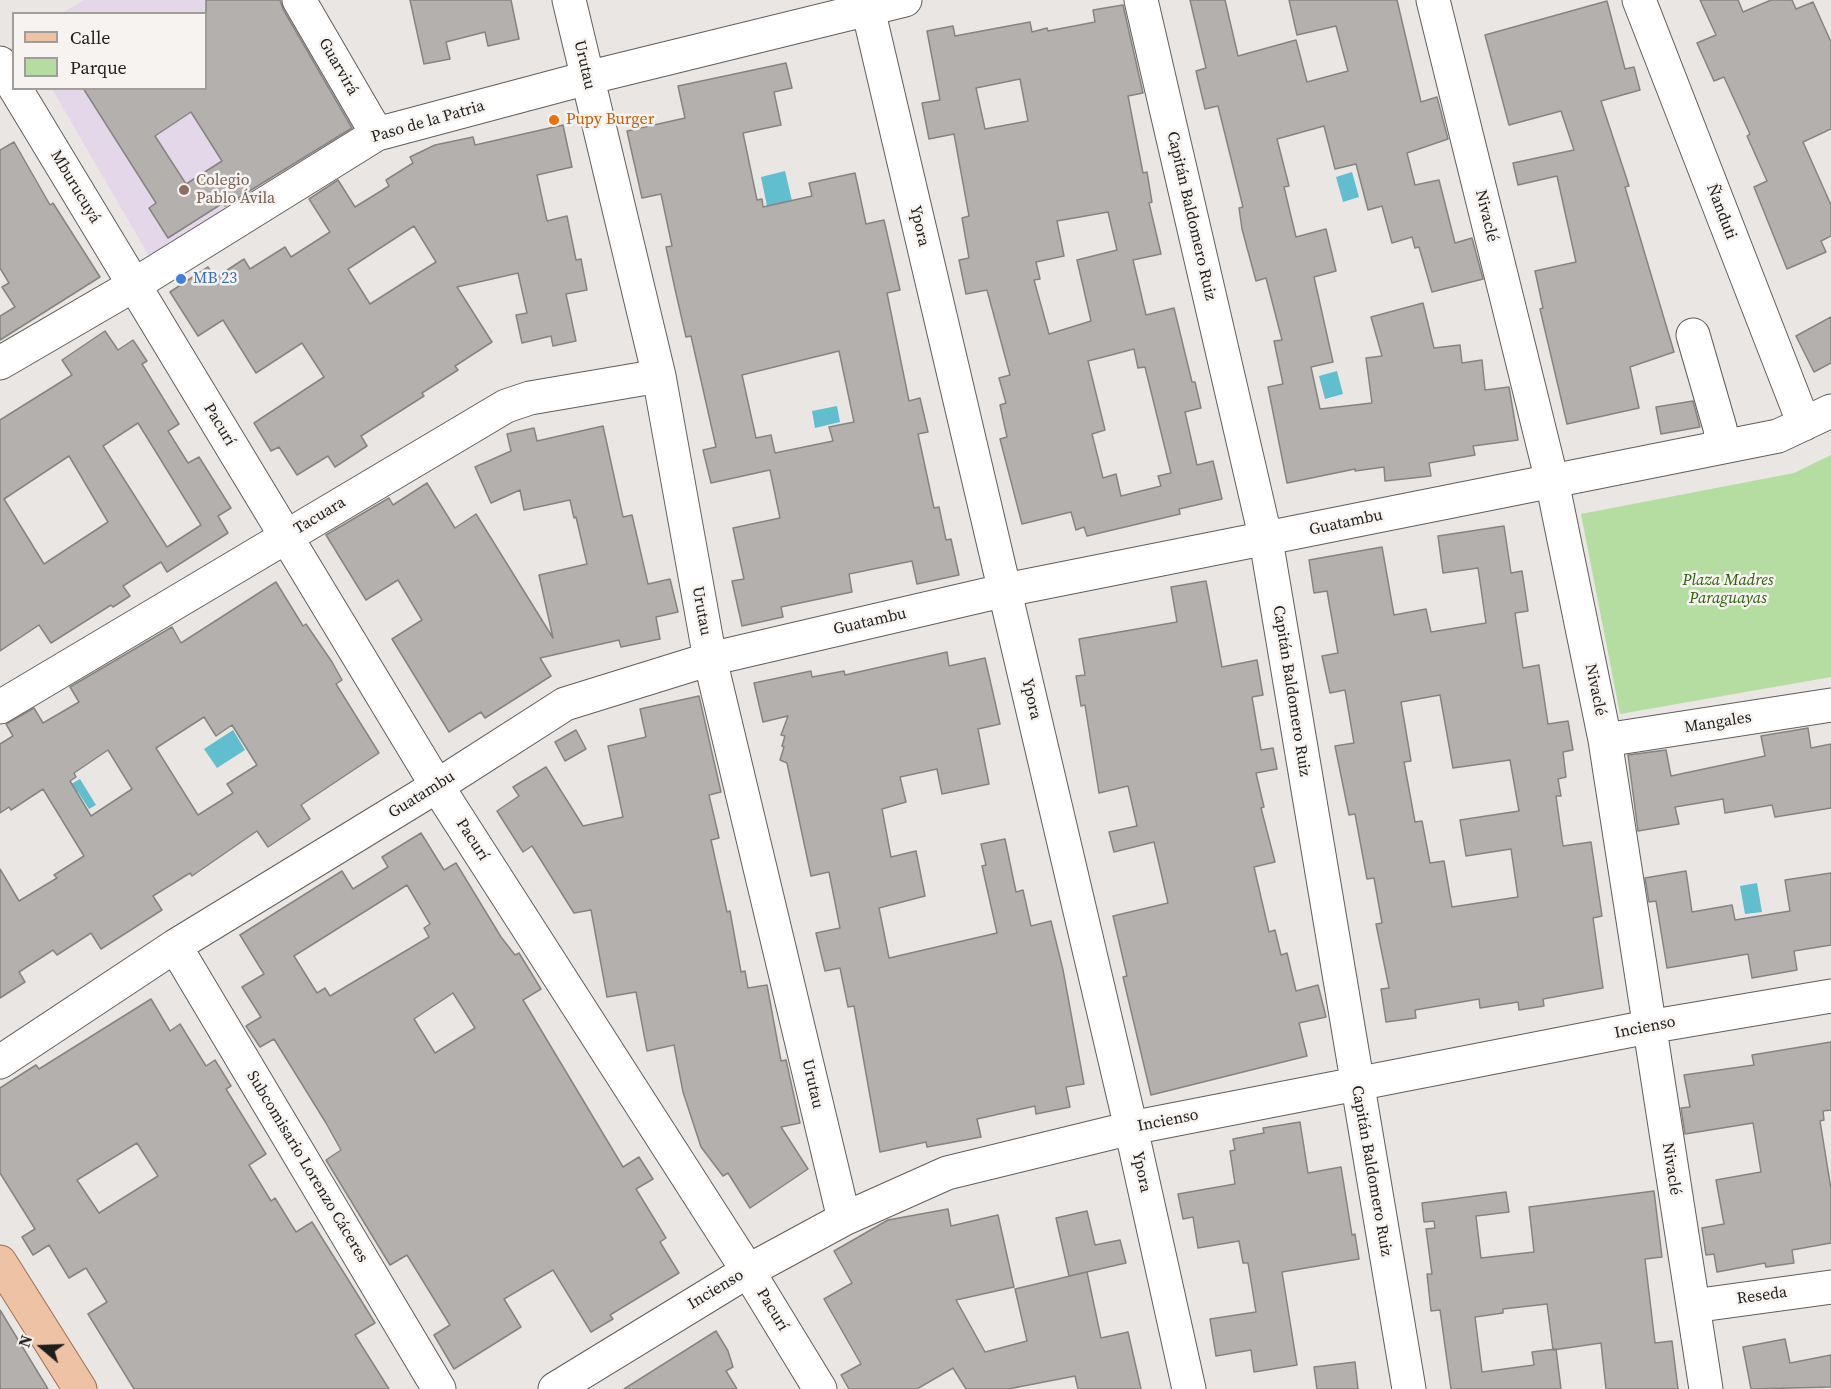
<!DOCTYPE html>
<meta charset="utf-8">
<style>
body{margin:0}
#map{position:relative;width:1831px;height:1389px;overflow:hidden;background:#e9e6e3;font-family:"Source Serif 4",serif}
canvas{display:block}
.legend{position:absolute;left:12px;top:12px;width:195px;height:78px;box-sizing:border-box;background:#f6f3f0;border:2px solid #a09d9b;margin:0;padding:8px 10px;list-style:none;font-size:18px;color:#1e1d1c}
.legend li{display:flex;align-items:center;gap:12px;height:30px}
.legend b{width:30px;border:2px solid #a09d9b}
.north{position:absolute;left:12px;top:1317px;width:60px;height:60px;-webkit-text-stroke:4px #f6f3f0;paint-order:stroke;rotate:289deg;font-size:16px;font-weight:700;line-height:24px;text-align:center;color:#1e1d1c}
.north::after{content:'';display:block;margin:auto;width:21px;height:27px;background:#1e1d1c;clip-path:polygon(50% 0,100% 100%,50% 72%,0 100%)}
</style>
<div id="map">
<canvas width="1831" height="1389"></canvas>
<ul class="legend">
<li><b style="height:8px;background:#eec2a5"></b>Calle</li>
<li><b style="height:16px;background:#b5dda2"></b>Parque</li>
</ul>
<div class="north">N</div>
</div>
<script>
const g = document.querySelector('canvas').getContext('2d');
g.lineJoin = 'round';
function paint(path, color) { g.fillStyle = color; g.fill(path, 'evenodd'); }
function strokePath(path, color, width, dash) { g.strokeStyle = color; g.lineWidth = width; g.lineCap = dash ? 'butt' : 'round'; g.setLineDash(dash || []); g.stroke(path); }
function drawText(font, color, halo, rows, align = 'center') {
  g.font = font + ' "Source Serif 4",serif'; g.lineWidth = 5; g.setLineDash([]); g.textBaseline = 'middle'; g.strokeStyle = halo; g.fillStyle = color; for (const [text, x, y, turn = 0] of rows) {
    g.save(); g.translate(x, y); g.rotate((+turn || 0) * Math.PI / 180); g.textAlign = isNaN(turn) ? turn : align; if (halo) g.strokeText(text, 0, 0); g.fillText(text, 0, 0); g.restore();
  }
}
const education = new Path2D(`
 M84,0h206l74,125 -215,131 -97,-167 154,-1v-74l-144,-1z`);
const green = new Path2D(`
 M1831,455v222l-211,37 -39,-200 213,-41z`);
const water = new Path2D(`
 M785,171l8,34 -25,6 -7,-34z
 M1352,172l7,25 -16,5 -7,-25z
 M1337,371l6,23 -18,5 -6,-23z
 M837,406l3,16 -25,6 -3,-17z
 M233,730l12,20 -28,18 -13,-19z
 M80,779l16,26 -7,4 -11,-17 -14,8 -5,-9z
 M1757,883l5,29 -17,2 -5,-28z`);
const building = new Path2D(`
 M206,0h74l3,9 69,119 -127,78 -2,-3 -55,35 -19,-30 7,-5 -73,-115h123zM191,112l31,49 -36,23 -31,-48z
 M410,0h101l8,39 -31,7 -3,-14 -39,10 4,17 -26,5z
 M1190,0h35l13,56 58,-16 11,42 41,-11 -12,-45 -39,9 -8,-35h108l24,102 16,-5 11,42 -41,14 8,32 24,-5 16,63 17,-5 11,41 -51,13 -13,-45 -4,1 -3,-11 -20,6 -10,-37 -14,4 -12,-46 -21,5 -11,-43 -47,13 12,47 -5,1 12,50 30,-8 10,42 -22,6 19,85 -22,5 9,42 52,-6 -6,-45 16,-2 -11,-39 52,-14 11,45 26,-3 2,18 20,-3 3,30 24,-3 9,53 -45,6 2,9 -46,8 2,13 -46,5 -1,-14 -29,4v-2l-68,14 -19,-96 15,-3 -9,-43 8,-1 -16,-62 -10,3 -14,-52 -3,-21 4,-1 -25,-101 -13,3 -9,-38 10,-3z
 M1700,0h38l5,12 28,-12h21l4,9 17,-7 18,40v87l-28,13 28,63v31l-10,5 5,11 -39,17 -33,-82 13,-6 -20,-45 3,-2 -26,-57 -10,4 -17,-38 19,-8z
 M1607,1l18,68 9,-2 6,23 -39,11 28,85 -4,1 49,165 -44,15 9,41 -72,16 -27,-115 3,-1 -8,-37 41,-9 -19,-86 -39,9 -5,-22 61,-13 -13,-39 -52,14 -24,-90z
 M1123,5l20,88 -15,3 15,77 4,-1 5,30 -3,1 12,51 -28,6 13,55 28,-7 18,74h3l6,26 -16,4 12,53 16,-4 9,38 -43,10 1,5 -93,22 -3,-9 -8,3 -5,-18 -49,12 -22,-85 7,-2 -7,-32 6,-2 -7,-25 11,-3 -23,-85 -21,4 -7,-34 10,-2 -7,-40 7,-2 -15,-82 -25,5 -7,-36 18,-3 -13,-69 26,-5 2,10 75,-14 2,10 15,-4 1,3 47,-9 -2,-12zM1020,79l8,42 -43,8 -9,-41zM1108,212l9,38 -40,10 14,61 -42,13 -15,-54 6,-1 -4,-17 28,-6 -7,-35zM1134,349l4,19 7,-1 26,106 -13,3 3,10 -40,10 -5,-22 -13,4 -11,-44 13,-4 -17,-69z
 M786,63l6,25 -18,4 7,33 -38,8 14,67 5,-1 1,8 49,-11 -3,-13 46,-10 11,51 18,-4 16,70 -13,3 13,64 9,44 11,-3 8,34 -10,2 16,74 5,-1 7,33 5,-1 8,36 -42,9 -5,-23 -63,13 3,18 -71,15 2,10 -41,9 -10,-45 12,-2 -11,-51 47,-10 -10,-48 -59,13 -8,-33 13,-3 -25,-111 -5,1 -11,-48 -9,-42 6,-1 -11,-52 -19,4 -15,-67 58,-13 -7,-32zM839,351l15,71 -25,5 4,14 -58,12 -4,-18 -15,3 -14,-63z
 M563,125l9,42 -35,8 10,46 20,-5 9,44 5,-1 6,31 -21,4 10,47 -23,5 -2,-10 -29,7 -6,-28 11,-2 -9,-40 -61,14 35,55 -37,24 3,4 -36,23 2,3 -63,40 6,10 -32,21 -7,-11 -31,19 -18,-28 -8,4 -17,-28 70,-46 -22,-34 -46,30 -33,-53 -25,16 -28,-44 38,-25 7,11 29,-19 6,10 35,-22 6,10 39,-25 -21,-33 29,-19 17,27 34,-21 -3,-6 27,-17 -3,-6 25,-12 38,-8 2,8zM414,226l22,36 -66,42 -22,-35z
 M14,142l36,63 3,-2 47,74 -100,63v-24l15,-9 -13,-20 7,-4 -9,-15v-118z
 M1831,317v46l-17,9 -18,-36z
 M105,331l13,19 15,-10 14,21 -5,3 37,60 -11,7 20,32 11,-6 32,51 -13,8 10,17 -61,39 -6,-10 -38,24 7,10 -17,11 -2,-2 -60,38 -12,-18 -39,26v-231l72,-45 -10,-15zM138,423l63,102 -34,22 -64,-101zM69,456l39,66 -64,42 -40,-65z
 M1693,401l7,26 -39,7 -5,-27z
 M603,426l20,91 9,-2 16,69 22,-5 8,33 -22,5 4,22 -39,8 -2,-7 -79,18 11,18 -66,42 -4,-6 -32,20 -57,-93 30,-19 -24,-40 -32,20 -40,-65 63,-37 4,7 34,-22 28,45 21,-14 77,124 -14,-63 48,-11 -11,-47 -2,1 -4,-18 -46,10 -4,-20 -29,13 -16,-36 36,-16 -4,-17 27,-6 3,13z
 M1504,526l7,47 11,-2 6,40 -13,2 8,55 16,-3 9,59 20,-3 5,29 -10,2 3,25 -8,2 3,17h-5l7,50 28,-4 11,74 -9,2 10,70 -60,11 1,7 -25,4 -1,-8 -38,6 -1,-9 -64,11 1,8 -30,4 -5,-33 8,-1 -13,-64 6,-1 -8,-45 -7,1 -12,-65 -6,1 -14,-69 19,-3 -9,-53 -15,3 -8,-37 16,-3 -11,-62 -13,2 -5,-33 73,-13 12,68 32,-6 5,23 55,-9 -8,-55 -35,5 -5,-37zM1440,695l13,73 57,-8 9,51 -59,9 6,36 45,-7 7,48 -66,10 -8,-46 -14,2 -8,-42 -7,1 -11,-60 7,-1 -10,-59z
 M1206,581l16,86 35,-7 6,35 -11,2 9,53 12,-2 4,21 -21,4 8,34 -3,1 14,54 -21,5 15,65 6,-2 6,25 6,-2 9,38 22,-6 8,32 -27,6 8,33 -156,39 -28,-118 4,-1 -14,-60 55,-13 -14,-61 -40,10 -5,-20 28,-6 -9,-40 -29,7 -14,-88 -4,1 -5,-30 9,-1 -6,-36 98,-17 -6,-35z
 M276,582l27,44 3,-2 26,38 10,18 -6,4 43,69 -78,52 9,14 -42,28 -11,-16 -65,45 -2,-3 -37,23 9,14 -61,39 -10,-16 -34,22 -4,-5 -34,22 6,10 -25,16v-129l19,32 38,-23 -3,-3 30,-19 -41,-67 -32,21 -2,-3 -9,6v-69l13,-8 -7,-12 28,-16 9,15 36,-21 -9,-15 102,-60 9,16zM204,717l12,19 16,-11 25,40 -30,19 6,9 -35,22 -42,-67zM108,750l24,39 -41,27 -21,-35 6,-4 -2,-4z
 M947,652l2,14 36,-8 15,66 -22,5 11,55 -47,10 -5,-25 -37,8 6,25 -24,7 9,48 25,-6 9,45 -46,12 10,50 108,-25 -15,-67 4,-1 -5,-21 24,-5 11,53 7,-2 8,36 20,-5 12,49 21,114 -18,3 4,20 -34,7 -1,-8 -58,13 4,18 -54,10 -1,-5 -46,10 -26,-146 -6,1 -8,-39 -15,3 -9,-38 24,-5 -11,-56 -18,4 -24,-113 -7,-3 4,-13 -2,-1 3,-10 -4,-1 7,-19 -25,6 -9,-39 57,-12 1,6 32,-6 1,4z
 M699,696l22,96 -12,3 10,43 -8,2 16,72 3,-1 11,61 4,-1 3,17 19,-3 14,76 5,-1 14,63 -19,4 27,42 -58,39 -22,-35 -5,3 -22,-29 -18,-55 -9,-47 -27,6 -11,-59 -29,5 -16,-87 -17,3 -42,-67 -9,6 -26,-41 22,-15 -6,-9 33,-20 37,59 40,-9 -15,-71 38,-9 -6,-28z
 M1808,728l3,20 20,-4v64l-56,9 -3,-12 -47,8 -2,-14 -48,8 4,17 -41,7 -10,-76 38,-5 5,26 94,-20 -4,-20z
 M576,730l10,19 -21,12 -10,-19z
 M421,833l23,37 12,-7 45,74 14,18 4,-2 22,36 -18,11 100,167 16,-10 14,22 -17,10 30,49 -6,4 19,31 -69,42 3,4 -22,13 -38,-62 -49,29 17,28 -67,42 -20,-34 16,-10 -43,-70 -17,10 -64,-105 15,-10 -15,-27 -52,-84 -14,8 -14,-21 15,-9 -19,-30 22,-13 -24,-39 102,-64 11,18 35,-22 -6,-10zM407,885l23,39 -6,4 5,9 -99,59 -5,-8 -8,5 -23,-37zM453,993l22,35 -40,25 -21,-34z
 M1686,871l6,41 40,-7 3,15 55,-9 -5,-31 46,-7v72l-37,6 3,19 -45,8 -4,-24 -81,14 -11,-67 -7,1 -4,-24z
 M151,999l19,32 10,-7 26,42 9,-6 16,26 -5,3 40,65 -17,11 22,36 4,-3 21,34 16,-10 47,75 16,26 -20,12 34,54h-255l-46,-75 19,-12 -21,-34 -17,10 -20,-33 -16,10 -11,-18 13,-8 -35,-56v-85l36,-23 3,4zM137,1143l21,33 -59,37 -22,-33z
 M1831,1042v68l-8,1 1,9 -4,1 11,68v54l-39,7 2,13 -28,4 -1,-4 -48,9 -3,-18 -8,1 -4,-27 22,-4 -8,-44 45,-8 -8,-49 -68,11 -4,-26 9,-1 -6,-32 70,-10 -2,-10z
 M1300,1122l8,51 33,-6 11,68 3,-1 4,25 -77,13 15,93 -43,7 -3,-22 -35,6 -6,-37 46,-7 -8,-49h-5l-4,-22 -41,7 -5,-31 -10,2 -5,-25 57,-10 -5,-33 5,-1 -2,-11 31,-6 -1,-5z
 M1654,1191l8,66 -17,2 10,84 17,-2 6,48h-72l-5,-46 -48,7 -6,-46 -44,5v4l-28,4 7,55 52,-7 -2,-13 24,-3 5,40h-110l-11,-79 -9,1 -4,-37h5l-6,-45 9,-1 -1,-7 -10,1 -2,-19 84,-11 3,20 -33,4 5,42 53,-6 -5,-45z
 M948,1209l3,17 47,-11 16,72 -58,13 29,52 42,-11 -12,-52 72,-17 14,66 27,-6 13,57h-63l-3,-13 -67,13h-42l-13,-21 -36,21h-68l-8,-14 20,-11 -37,-65 28,-16 -18,-32 54,-31z
 M1087,1211l8,34 25,-5 6,23 -57,13 -13,-58z
 M0,1310l48,79h-48z
 M716,1331l12,20 5,16 -7,4 11,18h-113z
 M1785,1339l5,24 41,-8v32l-80,2 -8,-42z
 M1355,1362l3,27h-41l-3,-22z`);
const minor = new Path2D(`
 M299,0l78,134
 M569,0l90,376 51,283 134,560
 M1141,0l125,540 143,849
 M1433,0l119,481 53,259 101,649
 M1639,0l165,424
 M868,9l263,1119 58,261
 M0,63l14,23
 M15,88l422,698 311,485 72,118
 M1693,335l27,93 2,19
 M0,363l134,-78 243,-151 210,-56 318,-78
 M0,707l506,-301 24,-8 129,-22
 M1605,740l226,-35
 M175,946l264,443
 M0,1062l175,-116 262,-160 128,-82 145,-45 296,-69 772,-154 53,-25
 M1693,1306l138,-19
 M555,1389l193,-118 96,-52 103,-46 184,-45 517,-101 183,-31`);
const major = new Path2D(`
 M0,1262l80,127`);
const markers = [
 [554,120,6,"#e8710a"],
 [184,190,6,"#8d6e63"],
 [181,279,6,"#3f7fe0"]
];
const streetNames = [
 ["Urutau",584,65,77],
 ["Guarvirá",338,67,60],
 ["Paso de la Patria",428,122,-16],
 ["Mburucuyá",75,187,59],
 ["Ñanduti",1721,212,69],
 ["Capitán Baldomero Ruiz",1191,216,77],
 ["Nivaclé",1486,216,76],
 ["Ypora",919,226,77],
 ["Pacurí",219,425,59],
 ["Tacuara",320,516,-31],
 ["Guatambu",1346,523,-12],
 ["Urutau",701,611,80],
 ["Guatambu",870,622,-13],
 ["Nivaclé",1595,690,78],
 ["Capitán Baldomero Ruiz",1291,691,81],
 ["Ypora",1031,699,77],
 ["Mangales",1718,723,-9],
 ["Guatambu",422,795,-32],
 ["Pacurí",472,840,57],
 ["Incienso",1645,1028,-11],
 ["Urutau",812,1084,77],
 ["Incienso",1168,1121,-11],
 ["Subcomisario Lorenzo Cáceres",307,1167,59],
 ["Nivaclé",1671,1169,81],
 ["Capitán Baldomero Ruiz",1371,1171,80],
 ["Ypora",1141,1172,78],
 ["Incienso",716,1290,-31],
 ["Reseda",1762,1296,-8],
 ["Pacurí",772,1310,59]
];
const foodNames = [
 ["Pupy Burger",566,120]
];
const educationNames = [
 ["Colegio",196,181],
 ["Pablo Ávila",196,199]
];
const shopNames = [
 ["MB 23",193,279]
];
const parkNames = [
 ["Plaza Madres",1728,581],
 ["Paraguayas",1728,599]
];
paint(education, '#e5d7ea');
paint(green, '#b5dda2');
paint(water, '#60bece');
paint(building, '#b3b0ae');
strokePath(building, '#868481', 1.5);
strokePath(minor, '#615e5c', 35);
strokePath(major, '#9d6e4e', 35);
strokePath(minor, '#fff', 33);
strokePath(major, '#eec2a5', 33);
for (const [x, y, r, color] of markers) { const dot = new Path2D(); dot.arc(x, y, r, 0, 2 * Math.PI); g.fillStyle = color; g.fill(dot); strokePath(dot, '#f6f3f0', 2); }
drawText('16px', '#1e1d1c', '#f6f3f0', streetNames);
drawText('16px', '#c56008', '#f6f3f0', foodNames, 'left');
drawText('16px', '#785e54', '#f6f3f0', educationNames, 'left');
drawText('16px', '#366cbe', '#f6f3f0', shopNames, 'left');
drawText('italic 16px', '#2c5d08', '#f6f3f0', parkNames);
</script>
